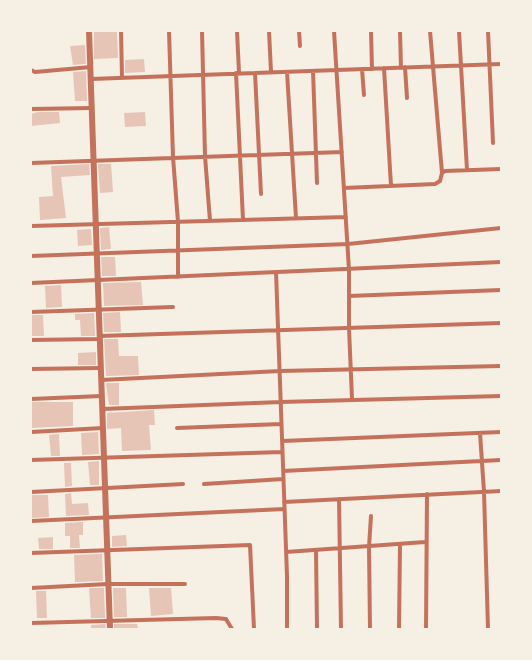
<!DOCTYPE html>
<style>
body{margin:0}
#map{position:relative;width:532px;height:660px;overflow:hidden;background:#f6efe4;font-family:"Asap Condensed",sans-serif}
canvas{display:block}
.frame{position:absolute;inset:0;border:32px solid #f6efe4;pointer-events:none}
</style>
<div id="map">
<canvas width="532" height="660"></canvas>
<div class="frame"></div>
</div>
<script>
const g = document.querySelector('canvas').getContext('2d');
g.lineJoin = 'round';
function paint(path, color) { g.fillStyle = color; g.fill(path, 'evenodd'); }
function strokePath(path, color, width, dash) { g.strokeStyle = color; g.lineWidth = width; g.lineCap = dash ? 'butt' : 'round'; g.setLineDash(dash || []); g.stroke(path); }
const building = new Path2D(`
 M94,31h23l1,27 -24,1z
 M85,45l1,19 -13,1 -3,-19z
 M144,59l1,13 -20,1v-13z
 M86,71l1,30h-12l-2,-29z
 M38,112h21l1,11 -29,3v-12z
 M145,112l1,14 -21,1 -1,-14z
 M89,164l1,11 -29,2 5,41 -26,2 -1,-23 14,-1 -2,-30z
 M98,164h13l2,28 -13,1z
 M109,227l2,22 -10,1 -1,-22z
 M91,229l1,16 -14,1 -1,-16z
 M101,257h14l1,19h-14z
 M141,282l2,23 -39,1 -1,-23z
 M61,285l1,22 -16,1 -1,-22z
 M120,312l1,20h-17l-1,-19z
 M94,313l1,23h-14l-1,-16h-5v-6z
 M31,315h12l1,21h-13z
 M104,339h14l1,17h19l1,19 -33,1z
 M96,352v13h-18v-12z
 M106,383h13v22h-10z
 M31,402h42v24l-42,2z
 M154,410l1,15h-6l2,25 -29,1 -1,-23 -14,1v-16z
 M98,432l1,22 -17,1 -1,-22z
 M59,434l1,22h-9l-2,-21z
 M99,461v24h-9l-2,-23z
 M64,463h7l1,23 -7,1z
 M71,493l1,11 16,-1 1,12 -23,1 -1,-22z
 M31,495h17l1,22 -18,1z
 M83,522v13h-4l1,13h-10v-12h-5v-13z
 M126,535l1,11 -15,1v-11z
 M53,537v12h-14l-1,-11z
 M102,554l1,27 -28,1 -1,-27z
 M89,588h15l1,30h-14z
 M113,588h13l1,29h-13z
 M149,588h22l2,26 -22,2z
 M36,591h10l1,27h-10z
 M105,624l1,5h-15v-4z
 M114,624h23l1,5h-24z`);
const minor = new Path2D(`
 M121,31l1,46
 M169,31l4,126 5,65v55
 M202,31l3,125 5,65
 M237,31l2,42
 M269,31l2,41
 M299,31l1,15
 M334,31l15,239v58l3,71
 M371,31l1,38
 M400,31l1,37
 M459,31l8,139
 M488,31l5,112
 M405,67l2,31
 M384,68l7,118
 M362,69l2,26
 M31,70l4,2 56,-5
 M313,71l4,112
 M287,72l9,146
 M236,73l7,147
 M255,73l6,121
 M91,79l410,-15
 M31,109l61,-1
 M31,163l311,-11
 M442,173l3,-2 56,-2
 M344,188l91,-4 5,-3 2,-8 -12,-142
 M31,226l315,-9
 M31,256l317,-12 153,-16
 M276,272l11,304v53
 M31,283l470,-21
 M349,296l152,-6
 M31,312l142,-5
 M99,336l402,-13
 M31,340l68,-1
 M31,369l69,-1
 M101,380l179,-9 221,-5
 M31,399l70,-3
 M102,409l179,-7 220,-6
 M177,428l104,-4
 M31,432l72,-4
 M480,433l4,59 4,137
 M282,441l219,-9
 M31,460l251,-8
 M283,471l218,-11
 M204,484l79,-5
 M31,492l152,-8
 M339,499l2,130
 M284,502l217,-11
 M31,521l253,-12
 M316,550l1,79
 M286,552l139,-10
 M31,553l219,-8 4,84
 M31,588l77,-4h77
 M31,623l185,-5 10,1 6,10
 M370,629l-1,-82 2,-31
 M399,629l1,-85
 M426,629l1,-135`);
const tertiary = new Path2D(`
 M89,31l21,598`);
paint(building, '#e6c5b7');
strokePath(minor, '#c5725c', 4);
strokePath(tertiary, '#c5725c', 6);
</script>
